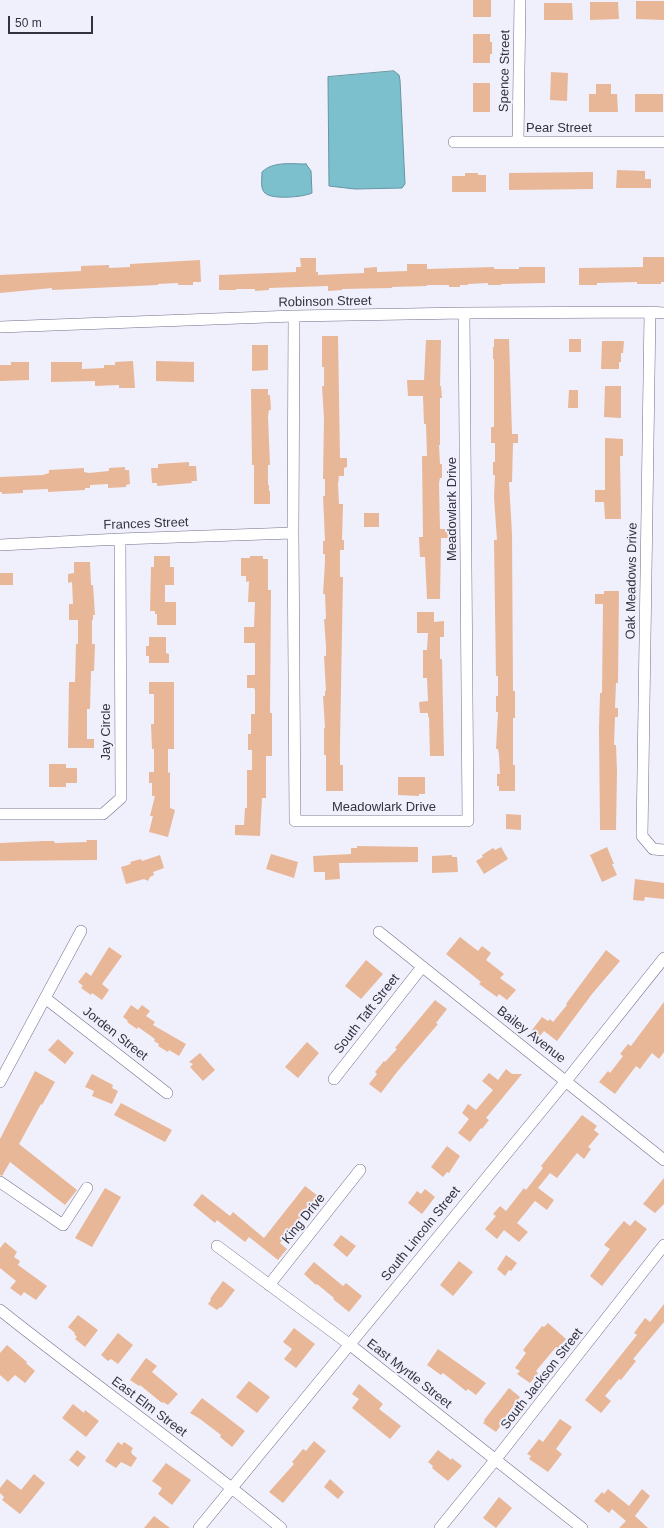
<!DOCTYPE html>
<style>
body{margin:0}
#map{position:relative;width:664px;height:1528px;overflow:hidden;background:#f0effc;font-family:Helvetica,sans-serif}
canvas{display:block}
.scale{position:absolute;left:8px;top:16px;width:85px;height:18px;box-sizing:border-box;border:2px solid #34323f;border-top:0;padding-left:5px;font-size:12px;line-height:14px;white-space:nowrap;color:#34323f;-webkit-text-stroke:3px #f0effc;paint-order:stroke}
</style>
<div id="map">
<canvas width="664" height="1528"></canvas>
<div class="scale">50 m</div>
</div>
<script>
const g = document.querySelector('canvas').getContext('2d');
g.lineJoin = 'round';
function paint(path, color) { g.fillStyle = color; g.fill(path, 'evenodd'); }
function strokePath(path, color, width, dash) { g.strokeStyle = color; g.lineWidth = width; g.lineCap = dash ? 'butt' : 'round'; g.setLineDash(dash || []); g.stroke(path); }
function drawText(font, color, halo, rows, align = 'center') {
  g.font = font + ' Helvetica,sans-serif'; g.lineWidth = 4; g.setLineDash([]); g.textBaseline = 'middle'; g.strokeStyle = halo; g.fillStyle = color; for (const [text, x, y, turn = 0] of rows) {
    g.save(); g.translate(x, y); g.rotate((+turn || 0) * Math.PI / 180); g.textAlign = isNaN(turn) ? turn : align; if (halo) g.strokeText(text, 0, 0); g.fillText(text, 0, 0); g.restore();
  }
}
const water = new Path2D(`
 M394,71l5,4 1,5 5,104 -3,4 -47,1 -26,-3 -1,-109z
 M306,164l5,7 1,22c-8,4 -40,7 -47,0 -5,-4 -3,-15 -3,-21 11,-11 30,-8 44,-8z`);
const building = new Path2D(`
 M473,0h18v17h-18z
 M636,1h28v19l-28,-1z
 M590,2h28l1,17 -29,1z
 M544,3h28l1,17h-29z
 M473,34h17v8h2v12h-2v9h-17z
 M551,72l17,1 -1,28 -17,-1z
 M473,83h17v29h-17z
 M596,84h15v10h6l1,18h-29v-18h7z
 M635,94h28v18h-28z
 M617,170l28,1v8h6v9h-35z
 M593,172v17l-84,1v-17z
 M465,173h13v2h8v17h-34v-16h13z
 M643,257h21v25h-3v2h-24v-2l-40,1v2h-18v-17l64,-1z
 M300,258h16v14h2v3l46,-2v-5l13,-1v5l30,-1v-7h20v5l67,-2v2h25v-2h26v16l-44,1v1h-13v-2l-20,1v1h-8v2h-11v-2h-22v1l-35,1v1l-50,1v1l-14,1v-5l-59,2v2l-14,1v-2h-19v1h-17v-15l77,-3v-5h5z
 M200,260l1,22h-8v3h-15v-2l-20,1v1l-106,5v-2l-52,5v-18l81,-4v-5l28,-1v3l21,-1v-3z
 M322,336h16l2,122h7v9l-3,1v8h-5l-1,8 1,20h4l-1,36h2v10h-4v27h3l-3,166v22h3v26h-17v-36h-2v-27h1l-2,-32h2v-5h1l-2,-35h2v-10l-2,-27h2l-1,-25h-2l2,-32v-8h-2v-13h2l-2,-45h2v-17h-2l1,-61 -2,-32h2v-19h-2z
 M494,339h15l3,95h6v9h-5l-1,39h-3l3,52 1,157h2v27h-2v47h2v26h-16v-5h-2v-12h3l-1,-19 -1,-6h-2l2,-37h-2v-16h2v-20h-2l-2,-136h3l-3,-43 1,-22h-2v-13h2v-19h-4v-16h3v-68h-1v-12h1z
 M569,339h12v13h-12z
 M426,340h15l-1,46h1l1,12h-2v47h-1l1,19h2v14h-2l-1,5 1,46h12l1,9h-12l-1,61h-13l-2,-42h-5l-1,-20h4l-1,-81h5l-1,-32h-2l-1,-28h-15l-1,-16h17z
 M602,341h22l-1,12h-2v9h-2v7h-18z
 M252,345h16v25l-16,1z
 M133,361l2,27h-16v-3l-24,1v-5l-44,1v-20h31v7l22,-1v-3h11v-3z
 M156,361l38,1v20l-38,-1z
 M11,362h18v18l-29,1v-16h11z
 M605,386h16v32l-17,-1z
 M251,389h17v6h2l1,15h-2l-1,7 2,48h-2v20h1v6h1v13h-16v-39h-2z
 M569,390h9v18h-10z
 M605,438l18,1v17h-3l1,63h-16l-1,-17h-9v-12h10z
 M189,462v4h7l1,15h-6l1,2 -35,3v-3h-5l-1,-15h7v-4z
 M125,467v3h4l1,14 -4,1v2l-18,1v-4l-18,1v3h-5v2l-37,2v-3l-25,1v3l-21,1v-2h-2v-15l43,-2 6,-2v-3l35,-2v4l5,1 20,-2v-3z
 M364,513h15v14h-15z
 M154,556h16v11h4v18h-9v17h11v23h-19v-11h-2v-3h-5l1,-44h3z
 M250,556h13v3h5v31h3l-1,123h2v43h-6v42h-4l-2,38 -25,-1v-10h9l1,-17h2v-38h5v-20h-4v-16h3v-20h4v-24l-1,-2h-7v-13h8v-32h-11v-16h10l1,-25h-7l1,-21 -3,1v-6h-5v-18h9z
 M74,562h16l1,23h2l2,30h-2v5h-1v24h3l-1,27h-3l-1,38h-3v30h7v9h-26l1,-66h6l1,-38h2v-24h-9v-16h4l-1,-22 -4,1v-9l6,-1z
 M0,573h13v12h-13z
 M604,591h15l-1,92h-2l-1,25h3v9h-3l-1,28h2l1,27 -1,58h-16l-1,-102 1,-35h2l1,-89h-8v-10h9z
 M417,612h17v10l10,-1v16h-4v22h2l2,97h-14l-1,-39h-1v-4h-8l-1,-11 9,-1 -1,-23h-4v-28h4l1,-17h-11z
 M149,637h17v16l3,1v9h-20v-7h-3v-10h3z
 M149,682h25v67h-6v24l2,-1v36l5,2 -7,27 -19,-5 4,-16h-3l5,-20h-3v-13h-3v-11h5v-23h-2l-1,-25h3v-30h-5z
 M49,764h17v4h11v15h-11v4h-17z
 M398,777h27v17h-6v2l-21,-1z
 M506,814l15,1v15l-15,-1z
 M86,840h11v20l-97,1v-18l44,-2h10l1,2 32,-1z
 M357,846l61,1v15l-79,1 1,16 -15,1v-8h-11l-1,-16 38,-2v-6h6z
 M501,847l7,12 -24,15 -8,-13 7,-4 -1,-2 11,-7 2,2z
 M607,847l7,17h-2l5,11 -15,7 -12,-27z
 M271,854l27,8 -4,16 -28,-9z
 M160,855l4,13 -11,4 1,3 -4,2 -2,4 -4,-2 -18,5 -5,-17 10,-3 -1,-2 11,-3 1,2z
 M452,855v2h5l1,15 -26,1v-17z
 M635,879l29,4v16l-19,-2 -1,4 -11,-1z
 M460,937l18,14 4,-5 9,7 -5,7 18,14 -4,4 16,12 -9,10 -8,-6 -2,3 -18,-13 2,-2 -35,-28z
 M109,947l13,9 -20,28 7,6 -7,10 -10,-7 -1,2 -10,-7 2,-2 -5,-4 8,-10 5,4z
 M606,950l14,11 -28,33 -35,47 -13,-10 -4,5 -8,-6 10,-13 6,4 2,-2 3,3 14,-17 -1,-1z
 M366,960l17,14 -22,25 -16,-13z
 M435,1000l12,9 -11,14 2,1 -41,48 -16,21 -12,-9 8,-10 -2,-2 9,-11 1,1 12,-13 -2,-1z
 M664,1002v50l-5,7 -7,-6 -12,16 -4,-3 -21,28 -16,-12 9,-11 2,2 13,-17 -3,-2 8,-10 3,2z
 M131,1005l7,5 4,-5 8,6 -4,5 9,6 -2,3 33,19 -7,12 -10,-6 -1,2 -10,-6 1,-2 -5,-3 1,-2 -17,-12 -1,2 -10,-7 1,-1 -5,-4z
 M58,1039l16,14 -9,11 -17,-14z
 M307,1042l12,11 -21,25 -13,-11z
 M200,1053l15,17 -12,11 -13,-14 3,-3 -4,-2z
 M506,1069l6,5h10l-36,44 3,2 -7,9 -1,-1 -11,14 -12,-9 11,-14 -7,-6 6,-9 8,6 17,-20 -11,-9 7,-8 9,7z
 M35,1071l20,11 -13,23 -1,-1 -22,40 58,46 -12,15 -55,-43 -8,14 -2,-1v-36z
 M92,1074l21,11 -1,3 6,3 -6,13 -20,-8 2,-5 -9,-4z
 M121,1103l51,27 -7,12 -51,-27z
 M582,1115l15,11 -3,4 5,4 -11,13 3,2 -7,10 -7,-6 -20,25 -7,-5 -12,15 16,12 -7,10 -12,-9 -18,22 11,9 -9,10 -15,-12 -7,9 -12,-10 11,-13 -3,-2 7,-8 6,5 18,-23 2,2 17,-22 -2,-2z
 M447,1146l13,10 -11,17 -2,-1 -4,5 -12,-10z
 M664,1178v26l-9,9 -12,-9z
 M305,1186l13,10 -38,47 7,6 -9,11 -29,-23 -4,5 -28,-22 -2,3 -22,-18 9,-11 28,22 3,-4 31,26z
 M105,1188l16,9 -29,50 -17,-9z
 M425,1189l10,8 -13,17 -14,-11 9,-12 4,3z
 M635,1220l12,9 -45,57 -12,-10 20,-27 -6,-4 20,-24 6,5z
 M341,1235l15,11 -9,11 -14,-12z
 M5,1242l12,10 -3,5 6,4 -2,4 29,21 -11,14 -12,-8 -3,4 -11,-8 6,-7 -16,-13v-20z
 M506,1255l11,8 -6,8 -2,-1 -4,6 -8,-7z
 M459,1261l14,11 -20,24 -13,-11z
 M314,1262l29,24 3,-3 16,13 -13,16 -16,-13 1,-1 -17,-14 -1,1 -12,-11z
 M223,1281l12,9 -14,18 -1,-1 -3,3 -9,-6 3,-4 -1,-1z
 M664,1304v18l-31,37 3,2 -15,19 -2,-1 -14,17 6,5 -10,12 -16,-13 52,-65 -3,-2 11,-15 5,4z
 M78,1315l20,15 -13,17 -10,-8 2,-2 -3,-3 1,-1 -7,-6z
 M548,1323l18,16 -8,9 -2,-1 -20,24 2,2 -8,10 -13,-9 3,-3 -5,-3 11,-15 -3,-3 19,-24 2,1z
 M294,1328l21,16 -19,24 -12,-9 8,-10 -9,-7z
 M118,1333l15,12 -15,19 -7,-5 -3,2 -7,-6z
 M7,1345l20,17 -1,1 9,8 -10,12 -10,-8 -7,7 -8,-7v-22z
 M438,1349l48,34 -10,12 -8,-6 -2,2 -23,-18 -2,2 -14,-10z
 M146,1358l11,8 -5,6 26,22 -10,11 -5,-3 -1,1 -22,-18 -1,1 -9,-6z
 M249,1381l21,16 -13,16 -21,-16z
 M359,1384l24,20 -4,5 22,17 -11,13 -38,-31 7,-9 -7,-5z
 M509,1388l11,9 -17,23 1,1 -8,11 -13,-9 2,-2 -1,-1z
 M202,1398l43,33 -13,16 -12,-10 1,-2 -21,-16 -10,-6z
 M73,1404l11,9 1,-3 14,11 -13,16 -24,-19z
 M560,1419l12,8 -16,22 6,5 -14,18 -19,-13 2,-3 -4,-2 12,-15 4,3z
 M314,1441l12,10 -43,52 -14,-11 25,-28 -2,-2 11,-13 3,2z
 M118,1442l4,3 2,-3 9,6 -2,4 1,1v1l5,4 -6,9 -10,-5 -5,6 -11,-7z
 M77,1450l9,7 -8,10 -9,-7z
 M438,1450l13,10 1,-2 10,8 -14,15 -16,-13 1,-2 -5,-4z
 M166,1463l25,17 -19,25 -14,-11 4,-6 -10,-7z
 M34,1474l11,9 -25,31 -18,-14 2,-3 -4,-4v-5l7,-9 14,11z
 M330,1479l14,13 -6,7 -14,-12z
 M608,1489l21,17 13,-17 8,7 -15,20 13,12h-29l7,-7 -14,-12 -3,4 -15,-12 8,-9 2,2z
 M499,1497l13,11 -16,20 -13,-10z
 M154,1516l16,12h-26z`);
const street = new Path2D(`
 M454,142h210
 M518,142l2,-142
 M664,313l-14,-1 -8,524 11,13 11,1
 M294,316l-1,217 2,288h173l-4,-508
 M0,327l294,-11 170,-3 186,-1
 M0,545l120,-6 173,-6
 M0,814h103l18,-16 -1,-259
 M379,932l285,228
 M45,998l122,95
 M334,1079l88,-112
 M0,1082l81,-151
 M0,1182l63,43 24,-37
 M217,1246l132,98 233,184
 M269,1285l91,-115
 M0,1310c93,74 190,142 281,218
 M199,1528l367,-447 98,-123
 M440,1528l56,-69 168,-214`);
const streetNames = [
 ["Spence Street",505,71,-89],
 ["Pear Street",559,128],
 ["Robinson Street",325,302,-1],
 ["Meadowlark Drive",452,509,-90],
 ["Frances Street",146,524,-2],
 ["Oak Meadows Drive",632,581,-89],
 ["Jay Circle",106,732,-90],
 ["Meadowlark Drive",384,807],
 ["South Taft Street",367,1014,-52],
 ["Jorden Street",115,1034,38],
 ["Bailey Avenue",531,1035,38],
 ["King Drive",304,1219,-51],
 ["South Lincoln Street",421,1234,-51],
 ["East Myrtle Street",409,1374,38],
 ["South Jackson Street",542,1379,-52],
 ["East Elm Street",149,1407,37]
];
paint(water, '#7bc0cc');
strokePath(water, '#6695a2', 1);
paint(building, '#e8b797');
strokePath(street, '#726f8c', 12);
strokePath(street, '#fff', 11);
drawText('13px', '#34323f', '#f0effc', streetNames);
</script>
